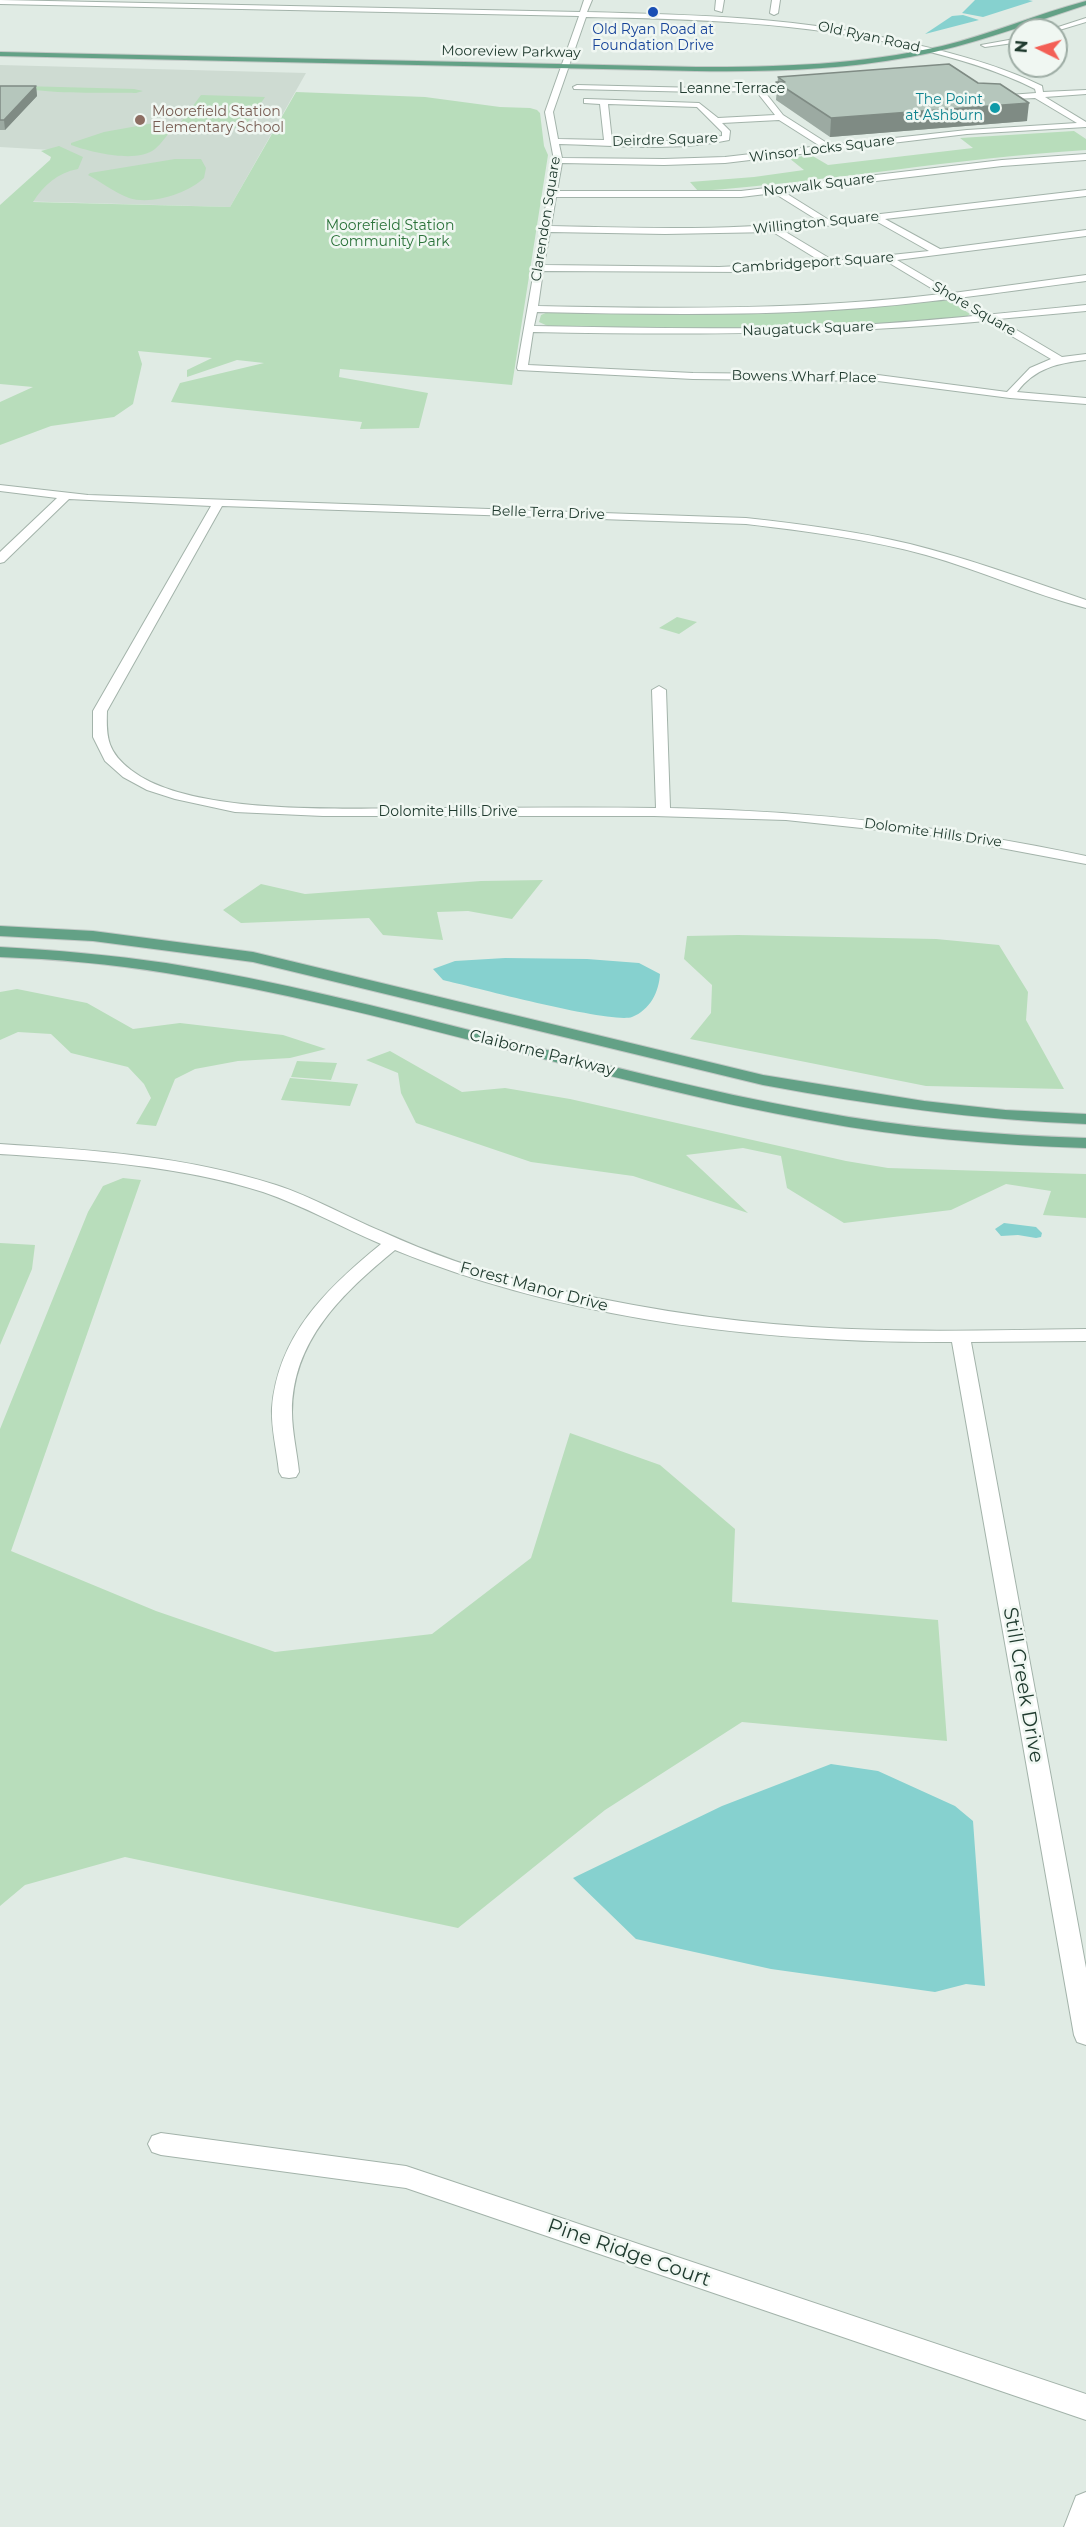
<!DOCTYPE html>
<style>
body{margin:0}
#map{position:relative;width:1086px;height:2527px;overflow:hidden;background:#e0ebe4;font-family:Montserrat,sans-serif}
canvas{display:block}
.north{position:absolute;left:1008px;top:18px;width:60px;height:60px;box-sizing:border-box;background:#f0f7f2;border:2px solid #9daca4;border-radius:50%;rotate:275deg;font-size:16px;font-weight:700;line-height:24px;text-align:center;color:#203b2f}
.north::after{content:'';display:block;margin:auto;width:21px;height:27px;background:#f35f55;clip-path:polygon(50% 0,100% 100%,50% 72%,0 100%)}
</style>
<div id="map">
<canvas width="1086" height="2527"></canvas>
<div class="north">N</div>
</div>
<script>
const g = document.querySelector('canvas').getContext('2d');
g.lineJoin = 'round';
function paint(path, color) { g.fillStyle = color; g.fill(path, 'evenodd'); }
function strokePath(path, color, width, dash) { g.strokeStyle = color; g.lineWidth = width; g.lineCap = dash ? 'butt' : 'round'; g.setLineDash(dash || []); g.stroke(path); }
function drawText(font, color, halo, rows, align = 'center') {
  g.font = font + ' Montserrat,sans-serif'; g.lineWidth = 5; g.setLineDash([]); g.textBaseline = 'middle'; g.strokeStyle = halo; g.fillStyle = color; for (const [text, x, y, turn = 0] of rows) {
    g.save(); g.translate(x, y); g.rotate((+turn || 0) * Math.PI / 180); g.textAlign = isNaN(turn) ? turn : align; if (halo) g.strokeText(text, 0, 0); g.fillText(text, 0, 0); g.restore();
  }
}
const built = new Path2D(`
 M0,65l306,8 -76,134 -215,-6 54,-50 -69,-4z`);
const green = new Path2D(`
 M22,86l112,3 9,2 -7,2c-19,-1 -103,2 -114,-7z
 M296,92l129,5 75,10 30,1 7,2 3,3 4,33 4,9 -36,230 -172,-16 -1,8 89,16 -9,35 -59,1 2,-7 -191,-20 9,-19 84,-20 -27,-3 -50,17v-7l25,-12 -74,-7 4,13 -9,40 -19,13 -63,9 -51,19v-43l33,-15 -33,-3v-179l50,-45 1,-3 -10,-6 18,-5 24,11 -5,12c-21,4 -34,16 -45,33l197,5z
 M201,95l64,2 -21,31 -66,-2z
 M154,123l7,1 10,7c-6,6 -10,13 -16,18 -18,15 -65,3 -84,-4v-2l33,-11z
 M1074,131l12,8v11c-130,8 -258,32 -388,41l-8,-9 64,-5 50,-7 -15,-12 22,-3 17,10 145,-17 -13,-10z
 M175,159h26l5,9 -2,10c-17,16 -53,27 -75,20 -14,-5 -28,-16 -41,-23l2,-2z
 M934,300l16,1 20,13 -4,3 -97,8 -78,4 -241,-2 -11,-5 2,-7 7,-3 161,1z
 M677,617l20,5 -18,12 -20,-6z
 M543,880l-31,39 -44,-8 -31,1 6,28 -60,-5 -14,-17 -128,5 -18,-13 38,-26 44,10 176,-13z
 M738,935l198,4 63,6 29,47 -2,28 38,69 -138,-3 -236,-47 21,-26 1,-28 -28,-26 3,-23z
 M17,989l70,14 46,26 47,-6 103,12 43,14 -36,9 -52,3 -43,8 -20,10 -19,47 -20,-2 15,-26 -7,-14 -16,-17 -57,-14 -20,-19 -33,-2 -18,8v-48z
 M390,1051l72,41 43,-4 65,11 276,62 42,7 198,6v44l-43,-3 8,-24 -45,-7 -55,26 -107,13 -57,-35 -6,-32 -38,-8 -57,7 62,58 -115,-37 -102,-14 -115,-39 -15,-30 -3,-20 -32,-13z
 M297,1061l40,2 -6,17 -40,-3z
 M290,1078l68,6 -8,22 -69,-6z
 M123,1178l18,2 -130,371 145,60 119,41 157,-18 99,-76 39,-125 90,32 75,64 -3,73 206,18 9,121 -205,-19 -137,88 -147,118 -333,-71 -100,28 -25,21v-477l88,-217 15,-26z
 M0,1243l35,2 -3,24 -32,76z`);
const water = new Path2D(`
 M975,0h53l5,1 -50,16 -21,-4z
 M963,15l16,5 -54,14 27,-18z
 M505,958l82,1 52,4 21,11c-1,18 -10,36 -28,43 -21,7 -159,-30 -189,-37l-10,-11 22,-8z
 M1004,1223l32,4 6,6 -1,4 -5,1 -18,-3 -17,1 -6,-7z
 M831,1764l47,7 77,35 18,15 12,165 -19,-2 -31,8 -164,-23 -135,-30 -63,-61 149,-72z`);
const minor = new Path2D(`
 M0,0l580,12 4,-12h8l-5,12c114,3 214,5 326,32 44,10 88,22 129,42l1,6 43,-2v4l-41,3 41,25v5l-119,7 -242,29 -61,2 -102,-2 -5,28h184l261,-31 84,-6v6l-84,6 -218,26 45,28 257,-30v6l-201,23 55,30 146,-19v6l-189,24 56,33 133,-18v6c-85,11 -167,24 -253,29 -99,6 -198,4 -296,2l-3,14c102,2 204,4 306,0 83,-4 164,-13 246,-21v6l-88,8 64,38 24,-3v6c-28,3 -51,8 -69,32l69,6v6l-76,-6 -132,-17 -185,-2 -175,-9 -1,-2 24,-137 -2,-2 3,-2 12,-67 -9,-48 34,-96 -579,-12zM586,17c110,2 215,5 323,30 44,10 86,22 126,42l1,4 -40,3 -4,2 4,2 39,-2 42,25 -110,7 -137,15 -47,-30 -19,-24 39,-1 1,-2 -4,-2 -100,2 -123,-3 -4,2 1,2 126,3 56,-1 19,24 -57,3 -19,-15 -112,-4h-3v4l16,1 4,36 -46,-1 -5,-27zM608,104l89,3 25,25v4l-38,5h-72zM779,120l41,26 -95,11 -61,2 -102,-1 -3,-14c56,1 114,8 170,-4l1,-9 -8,-8zM774,193l45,28c-89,10 -179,7 -268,5l5,-29h185zM874,220l55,31 -95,10 -50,-30zM550,232l115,2 108,-2 49,30 -103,5 -175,-2zM886,261l55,33c-134,16 -269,15 -403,12l5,-35 206,1zM986,321l65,38 -21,9 -23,24 -129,-17 -185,-2 -165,-8 5,-33c152,3 302,3 453,-11z
 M716,0h8l-2,12 -7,-2z
 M772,0h8l-2,13 -4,2 -4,-2z
 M1086,18v4l-30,9 -7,-1z
 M1020,38v4l-35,5 -4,-2z
 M0,485l88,10 658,23c55,6 110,13 164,26 60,15 118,36 176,56v8c-54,-14 -106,-38 -160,-53 -59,-16 -120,-24 -180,-31l-524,-18 -115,205c-1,28 1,41 24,59 60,47 222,38 298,38 75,0 151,-1 227,0l-4,-118 7,-4 7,4 4,118c143,3 276,18 416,48v8l-149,-28 -151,-16 -132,-4h-331l-88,-4 -60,-13 -28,-9 -24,-13 -18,-16 -12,-24v-26l118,-205 -142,-7 -65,63 -4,1v-11l57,-54 -57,-7z
 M0,1144c93,6 186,12 276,41 37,12 71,32 107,47 46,21 94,38 143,50 93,23 190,39 286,45 92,6 183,3 274,2v12l-115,1 115,626v77l-9,-3 -3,-7 -122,-693c-187,1 -382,-21 -557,-92 -52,43 -103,90 -103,162 0,20 5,40 7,60l-3,5 -7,1 -7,-1 -3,-5c-2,-21 -8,-43 -7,-64 6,-73 55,-120 109,-164 -40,-17 -77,-38 -118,-52 -85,-27 -175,-32 -263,-38z
 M161,2133l245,33 680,228v26l-680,-232 -245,-33 -9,-3 -4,-8 4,-8z
 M1086,2492v35h-22l12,-31z`);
const major = new Path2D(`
 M1086,1v4c-58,19 -116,41 -176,52 -70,13 -142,15 -214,14l-696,-15v-4l696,15c82,0 165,-2 246,-21 49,-12 95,-32 144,-45z
 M0,926l93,5 160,21 510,123 161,26 81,9 81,4v10c-109,-4 -216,-19 -323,-39l-510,-123 -160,-21 -93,-5z
 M0,947c56,3 111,8 166,16 219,35 431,109 649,148 90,17 180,24 271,27v10c-91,-3 -181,-10 -271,-27 -218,-39 -429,-113 -649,-148 -55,-9 -110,-14 -166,-16z`);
const wall = new Path2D(`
 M778,77l200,6 49,38 -197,16 -54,-37z
 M0,86h36l1,10 -32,34h-5z`);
const shadedWall = new Path2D(`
 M36,86l1,10 -32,34 -1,-10z
 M1029,103l-2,18 -197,16 1,-19z`);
const building = new Path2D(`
 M949,64l29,19 22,1 29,19 -198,15 -55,-36h9l-7,-5z
 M0,86h36l-32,34h-4z`);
const markers = [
 [653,12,6,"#1a4fb4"],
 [995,108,6,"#0f9aa8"],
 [140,120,6,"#8d6e63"]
];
const farTransitnames = [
 ["Old Ryan Road at",653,30],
 ["Foundation Drive",653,46]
];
const farStreetnames = [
 ["Old Ryan Road",869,37,12],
 ["Mooreview Parkway",511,52,1],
 ["Leanne Terrace",732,89],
 ["Deirdre Square",665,140,-2],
 ["Winsor Locks Square",822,149,-7],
 ["Norwalk Square",819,185,-7],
 ["Clarendon Square",546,219,-81],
 ["Willington Square",816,223,-6],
 ["Cambridgeport Square",813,263,-4],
 ["Shore Square",974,309,30],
 ["Naugatuck Square",808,329,-2],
 ["Bowens Wharf Place",804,377,1],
 ["Belle Terra Drive",548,513,2],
 ["Dolomite Hills Drive",448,812],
 ["Dolomite Hills Drive",933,833,8]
];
const farCulturenames = [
 ["The Point",983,100],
 ["at Ashburn",983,116]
];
const farEducationnames = [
 ["Moorefield Station",152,112],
 ["Elementary School",152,128]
];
const farParknames = [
 ["Moorefield Station",390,226],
 ["Community Park",390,242]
];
const streetNames = [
 ["Claiborne Parkway",542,1053,14],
 ["Forest Manor Drive",534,1287,15]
];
const nearStreetnames = [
 ["Still Creek Drive",1023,1685,80],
 ["Pine Ridge Court",629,2253,19]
];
paint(built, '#cedbd2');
paint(green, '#b8ddbb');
paint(water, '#86d1cf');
strokePath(minor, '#a3b3aa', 2);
strokePath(major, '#c1c8c5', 2);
paint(minor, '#fff');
paint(major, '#63a186');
paint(wall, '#9caaa2');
paint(shadedWall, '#7f8b84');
paint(building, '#b5c6bc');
strokePath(building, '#7f8b84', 1.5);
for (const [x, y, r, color] of markers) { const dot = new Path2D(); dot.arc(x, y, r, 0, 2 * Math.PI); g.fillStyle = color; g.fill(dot); strokePath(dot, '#f0f7f2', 2); }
drawText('14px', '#164399', '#f0f7f2', farTransitnames);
drawText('14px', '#203b2f', '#f0f7f2', farStreetnames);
drawText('14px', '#0d838f', '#f0f7f2', farCulturenames, 'right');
drawText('14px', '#785e54', '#f0f7f2', farEducationnames, 'left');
drawText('14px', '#2a7239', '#f0f7f2', farParknames);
drawText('16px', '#203b2f', '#f0f7f2', streetNames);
drawText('20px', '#203b2f', '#f0f7f2', nearStreetnames);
</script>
